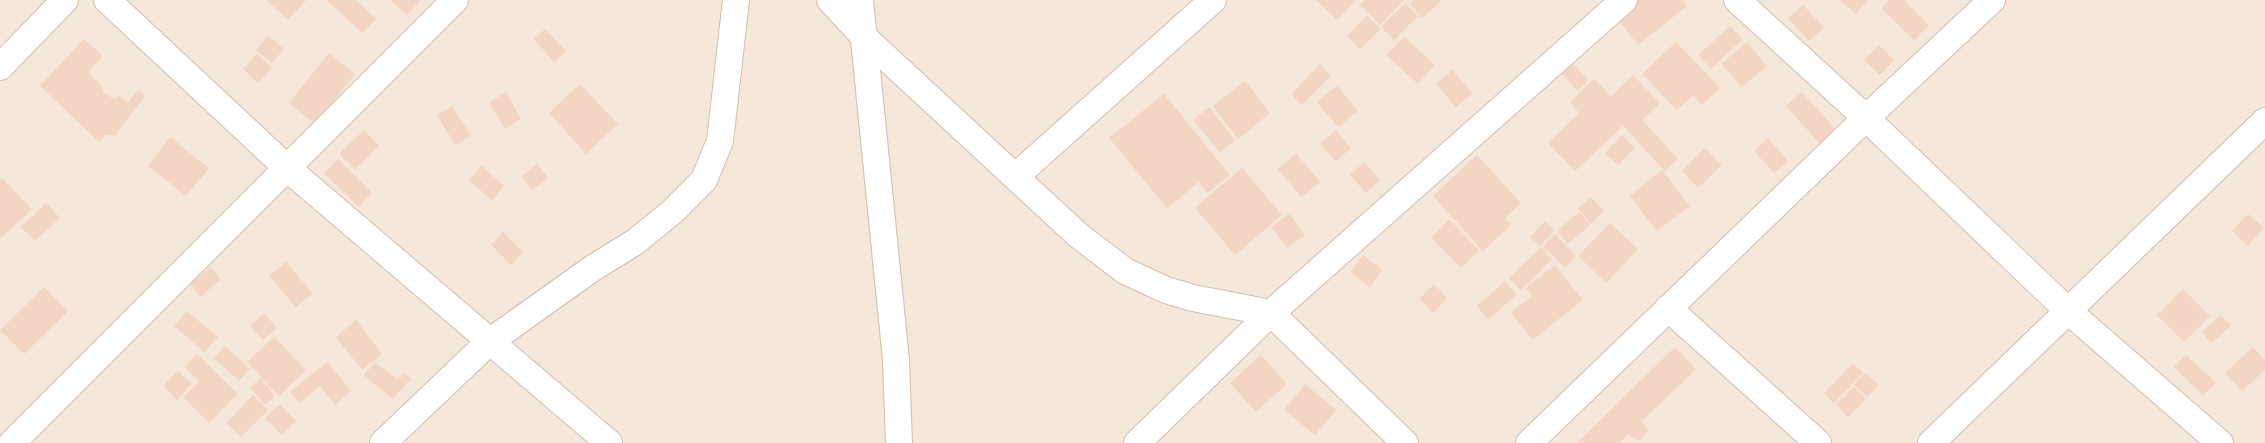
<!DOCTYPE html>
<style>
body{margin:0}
canvas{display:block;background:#fdf6ec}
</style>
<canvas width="2265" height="443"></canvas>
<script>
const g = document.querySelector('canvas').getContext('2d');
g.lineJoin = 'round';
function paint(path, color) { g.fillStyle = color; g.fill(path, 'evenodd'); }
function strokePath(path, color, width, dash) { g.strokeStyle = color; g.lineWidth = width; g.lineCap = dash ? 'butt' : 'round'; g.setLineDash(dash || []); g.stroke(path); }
const residential = new Path2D(`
 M0,0h2265v443h-2265z`);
const building = new Path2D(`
 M266,0h40l-18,20z
 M327,0h29l20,19 -14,14z
 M391,0h30l-14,15z
 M1316,0h40l-19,20z
 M1365,0h39l-24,25 -20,-20z
 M1413,0h29l-20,18 -12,-14z
 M1630,0h53l4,6 -49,39 -25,-32z
 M1840,0h28l-12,14z
 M1890,0h14l25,25 -15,15 -33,-32z
 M1405,3l13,13 -24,24 -13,-13z
 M1803,5l21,22 -15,14 -21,-22z
 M1367,16l14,13 -21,20 -13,-13z
 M1730,26l13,13 -32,30 -13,-14z
 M545,29l21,22 -12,11 -20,-23z
 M268,36l16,13 -12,14 -16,-13z
 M1404,37l31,28 -17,19 -32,-29z
 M84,39l19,17 -15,16 15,15v6l12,6 4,-3 9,7 10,-13 7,6 -30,39h-9l-7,7 -59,-56z
 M1676,42l44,46 -18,17 -9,-9 -16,14 -35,-36z
 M1747,42l20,24 -25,21 -21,-23z
 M1879,45l15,15 -14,15 -16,-15z
 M329,53l26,21 -40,50 -26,-21z
 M257,54l15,14 -14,15 -15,-14z
 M1572,63l17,17 -11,11 -17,-18z
 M1320,64l11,12 -29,29 -11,-11z
 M1452,70l21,23 -17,14 -20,-23z
 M1633,75l27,28 -18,17 36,39 -13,12 -42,-45 -48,45 -27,-28 31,-30 -9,-11 24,-23 17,17z
 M1245,81l25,32 -32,26 -25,-33z
 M580,84l38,40 -32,30 -37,-41z
 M1337,86l21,25 -20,16 -21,-25z
 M506,92l15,27 -16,10 -16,-27z
 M1802,92l36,40 -15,15 -37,-41z
 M1164,94l66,81 -23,18 -8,-11 -32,26 -58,-70z
 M452,106l19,30 -16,9 -18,-30z
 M1209,107l26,33 -15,12 -27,-32z
 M364,130l15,16 -24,24 -16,-16z
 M1336,130l15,18 -15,13 -16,-17z
 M1622,135l13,13 -17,17 -13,-12z
 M170,137l39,31 -23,28 -38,-30z
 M1768,138l20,23 -14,12 -20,-22z
 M1705,148l17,17 -24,23 -16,-17z
 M1296,153l24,29 -19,15 -23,-28z
 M1477,155l44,48 -16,15 6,7 -28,26 -50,-55z
 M338,159l34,34 -13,14 -35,-34z
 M1364,162l16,18 -14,13 -16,-18z
 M537,164l11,14 -16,12 -11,-14z
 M481,166l23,19 -12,15 -23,-19z
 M1242,168l40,47 -47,40 -40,-47z
 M1662,170l28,36 -33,25 -27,-35z
 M2,178l30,31 -32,30v-60z
 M1591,197l13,14 -13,13 -13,-16z
 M46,203l14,15 -25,23 -14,-14z
 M1579,212l11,13 -22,19 -11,-13z
 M1289,214l16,21 -18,13 -16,-21z
 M2248,214l16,14 -16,18 -16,-15z
 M1449,219l30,31 -18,18 -30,-30z
 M1545,221l9,9 -14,16 -10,-9z
 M1610,223l28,26 -32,34 -28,-27z
 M503,232l20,20 -12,13 -20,-20z
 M1555,234l21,22 -11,12 -22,-22z
 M1541,247l11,12 -31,31 -12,-12z
 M1363,255l20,15 -13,17 -20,-15z
 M286,262l27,31 -17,14 -27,-31z
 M1555,265l28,35 -51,40 -21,-28 21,-16 -6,-8z
 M211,267l10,12 -21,18 -10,-13z
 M1505,281l12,13 -29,26 -11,-14z
 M1434,284l13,14 -14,15 -14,-14z
 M44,287l24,24 -44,43 -24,-24z
 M2183,289l27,27 -26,26 -27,-27z
 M187,311l31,26 -14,15 -30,-26z
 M264,313l13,15 -14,12 -13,-14z
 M2221,315l10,11 -20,17 -9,-11z
 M356,320l26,34 -20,16 -26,-33z
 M274,337l32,33 -27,26 -32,-34z
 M225,346l25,23 -11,12 -25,-23z
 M1675,347l21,22 -55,53 8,8 -10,11 -11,-7 -9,9h-42z
 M2253,347l12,13v10l-23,21 -17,-18z
 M197,354l41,40 -29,29 -26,-26 16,-15 -14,-15z
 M1261,355l26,29 -31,28 -26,-29z
 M2186,355l30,28 -13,12 -29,-28z
 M327,362l24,29 -16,14 -15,-19 -21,17 -9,-11z
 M375,362l23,18 6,-7 7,6 -18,20 -29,-24z
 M1853,363l10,10 -29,30 -10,-10z
 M178,371l14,13 -15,16 -14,-14z
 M1865,373l14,12 -12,12 -13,-12z
 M261,378l14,18 -10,9 -15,-18z
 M1305,384l31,26 -21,25 -31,-25z
 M1854,387l12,12 -18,18 -12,-12z
 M253,395l15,15 -27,27 -15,-14z
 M280,404l16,17 -14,14 -17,-17z`);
const street = new Path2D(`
 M107,0l180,168 322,275
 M830,0l35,38 213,197 47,36 41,19 27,8 78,15 134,130
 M860,0l36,360 3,83
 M1737,0l129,118 201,192 153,133
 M0,67l65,-67
 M1016,176l197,-176
 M1668,308l150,135
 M12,443l443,-443
 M383,443l106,-101 104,-74 42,-26 37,-30 32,-32 16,-39 16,-141
 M1137,443l134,-130 353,-313
 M1529,443l337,-325 126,-118
 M1931,443l334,-322`);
paint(residential, '#f5e8da');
paint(building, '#f3d5c3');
strokePath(street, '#d1beb0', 28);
strokePath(street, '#fff', 26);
</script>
